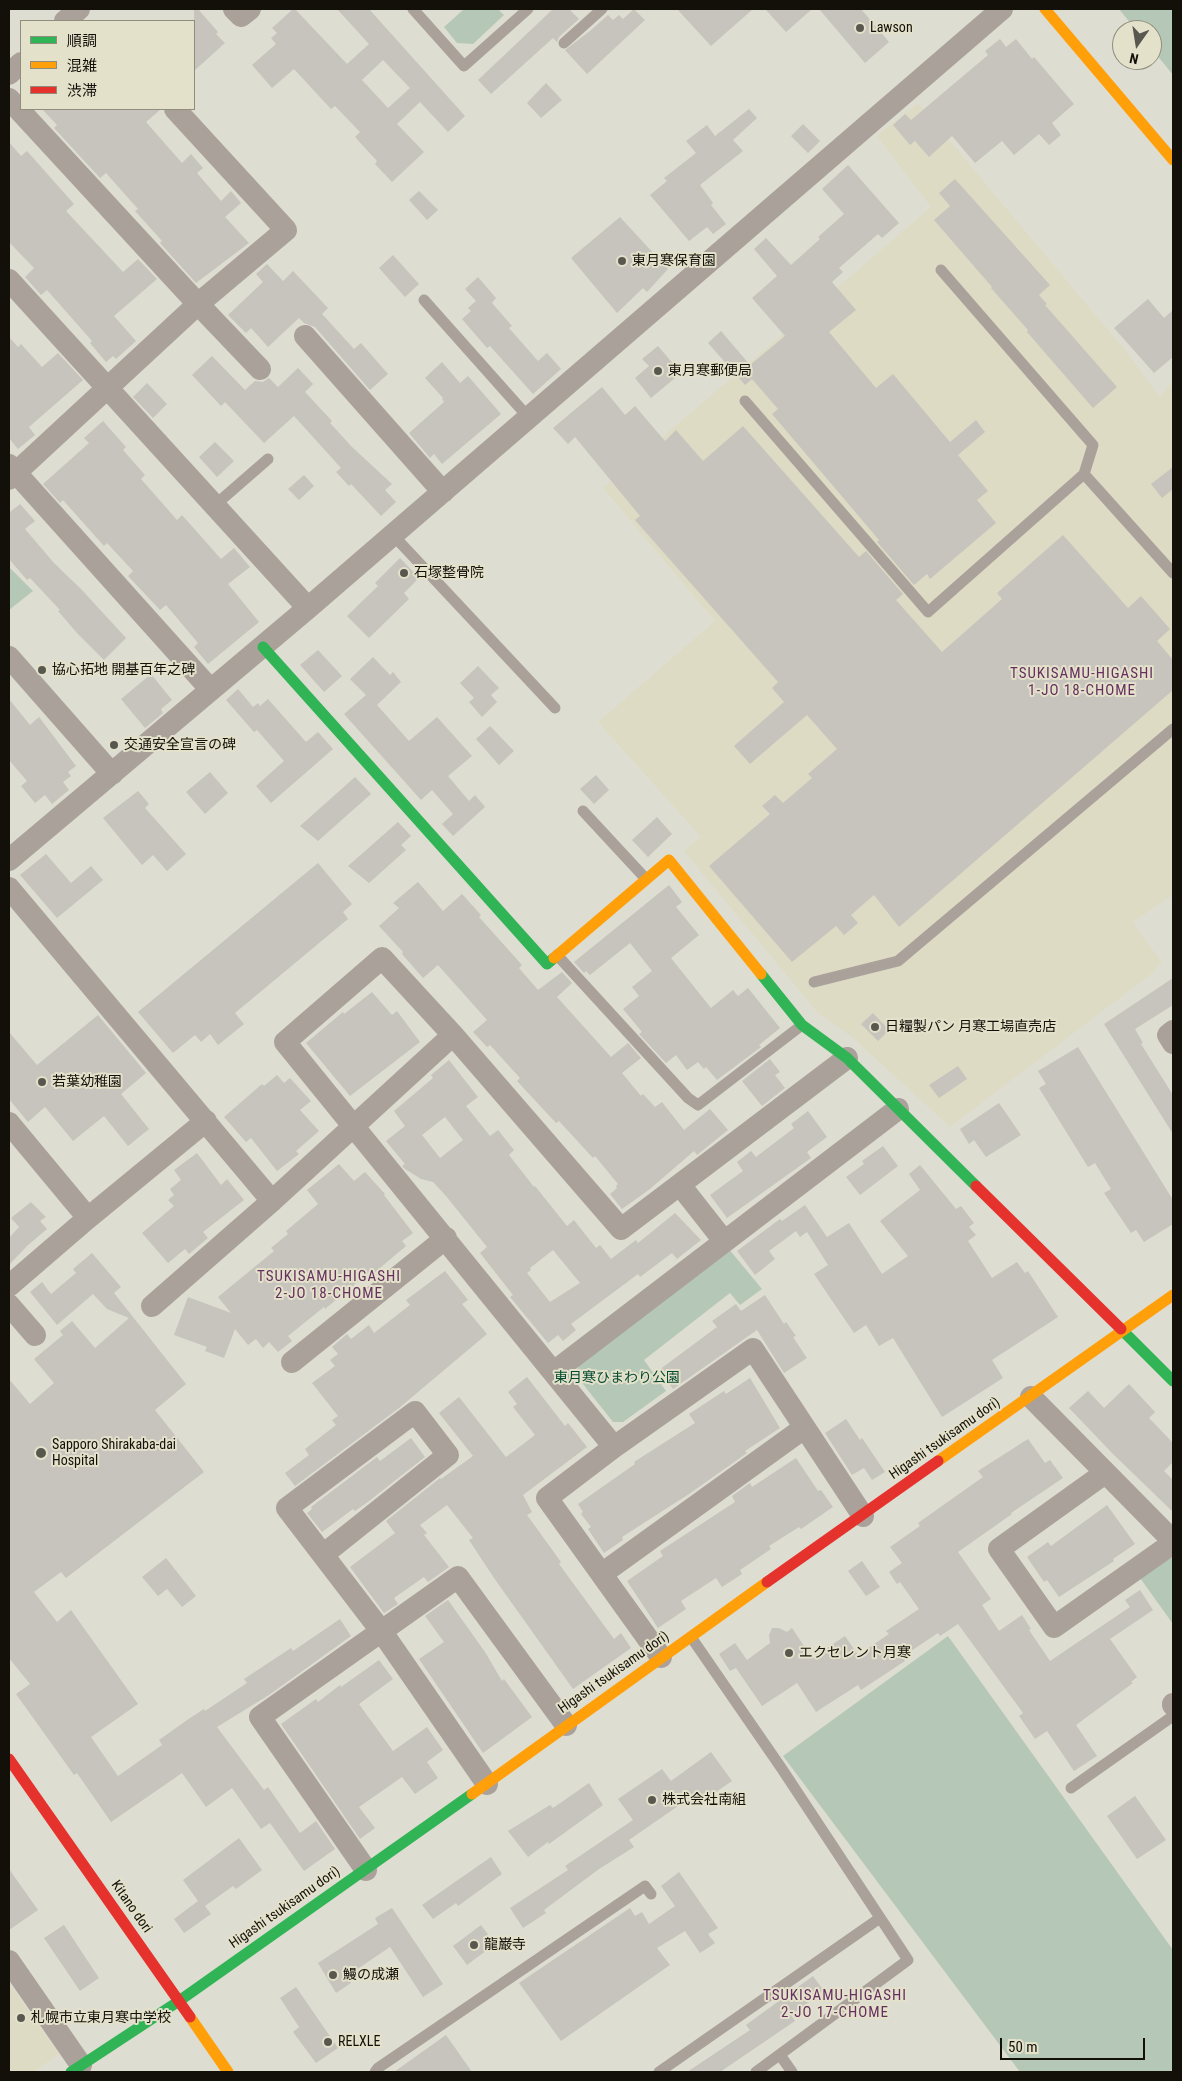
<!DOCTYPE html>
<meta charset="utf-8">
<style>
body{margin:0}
#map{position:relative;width:1182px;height:2081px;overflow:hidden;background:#deddd1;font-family:"Roboto Condensed","Noto Sans JP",sans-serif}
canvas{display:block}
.frame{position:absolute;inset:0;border:10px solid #121009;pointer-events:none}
.legend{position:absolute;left:20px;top:20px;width:175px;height:90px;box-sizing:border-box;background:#e4e1cb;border:1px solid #908d7d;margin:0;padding:6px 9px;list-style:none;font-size:15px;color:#121009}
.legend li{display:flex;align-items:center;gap:10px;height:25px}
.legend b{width:25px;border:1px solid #908d7d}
.north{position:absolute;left:1112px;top:20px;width:50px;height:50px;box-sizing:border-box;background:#e4e1cb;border:1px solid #908d7d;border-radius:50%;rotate:193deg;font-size:14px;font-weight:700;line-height:20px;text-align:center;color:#121009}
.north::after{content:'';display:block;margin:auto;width:18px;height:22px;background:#59584f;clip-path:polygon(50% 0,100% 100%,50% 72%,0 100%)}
.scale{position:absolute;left:1000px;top:2038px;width:145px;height:22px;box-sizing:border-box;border:2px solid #121009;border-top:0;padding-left:6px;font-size:15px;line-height:18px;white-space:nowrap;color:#121009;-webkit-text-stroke:4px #e4e1cb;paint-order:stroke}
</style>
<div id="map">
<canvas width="1182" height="2081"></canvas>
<div class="frame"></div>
<ul class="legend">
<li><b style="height:6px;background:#30b455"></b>順調</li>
<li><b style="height:6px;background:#ff9f0a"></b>混雑</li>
<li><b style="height:6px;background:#e5322d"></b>渋滞</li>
</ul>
<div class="north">N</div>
<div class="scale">50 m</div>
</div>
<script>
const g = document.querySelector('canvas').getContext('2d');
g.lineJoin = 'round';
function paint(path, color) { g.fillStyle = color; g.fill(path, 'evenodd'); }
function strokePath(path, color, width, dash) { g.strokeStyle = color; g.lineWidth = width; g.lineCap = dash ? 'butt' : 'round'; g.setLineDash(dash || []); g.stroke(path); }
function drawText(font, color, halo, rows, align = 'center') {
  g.font = font + ' "Roboto Condensed","Noto Sans JP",sans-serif'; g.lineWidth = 4; g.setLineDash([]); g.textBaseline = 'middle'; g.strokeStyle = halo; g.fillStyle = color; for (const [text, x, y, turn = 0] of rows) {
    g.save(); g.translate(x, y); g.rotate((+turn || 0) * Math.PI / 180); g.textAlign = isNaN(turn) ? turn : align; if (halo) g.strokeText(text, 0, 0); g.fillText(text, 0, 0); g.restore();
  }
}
const built = new Path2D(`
 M918,103l207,247 34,46 14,-14v513l-40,27 29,41 -12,12 -200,152 -98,-90 -34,-24 -134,-162 17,-14 -103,-115 117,-101 -112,-133 328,-281 -54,-71z
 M9,1983l50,71 -25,18h-25z`);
const green = new Path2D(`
 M464,9h34l6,6 -31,29 -16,-1 -13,-16z
 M1119,9h54v66l-21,-26v-19h-16z
 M9,567l24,24 -24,19z
 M728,1248l34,41 -22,16 -10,-12 -86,67 22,31 -43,31h-10l-38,-48 4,-8z
 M1168,1557l5,1v66l-33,-46z
 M948,1636l225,314v122h-153l-237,-316z`);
const building = new Path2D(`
 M194,9h4l20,23 -2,2 9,9 -31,28z
 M293,9h2l52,55 22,-20 -32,-35h32l96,107 -17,16 -28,-30 -23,22 27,28 -32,30 -17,-18 2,-3 -22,-24 5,-5 -25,-26 -4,3 -37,-40 -22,19 -20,-23 24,-21 -5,-6 6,-5 -5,-5zM383,60l27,28 -22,20 -26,-28z
 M553,9h16l10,10 -20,18 -2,5 -4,-4 -62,56 -13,-14z
 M634,9l11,11 -58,54 -22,-24 25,-19 18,-16 5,5 6,-5 4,4z
 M677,9h76l-42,37z
 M765,9h47l-26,23z
 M819,9h42l28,33 -24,21z
 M1000,39l6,8 10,-8 16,20 2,-2 40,47 -22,19 9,12 -12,10 -10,-11 -25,21 -12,-14 -27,22 -23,-27 -23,21 -14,-16 -5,4 -17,-20 12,-11 6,6 77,-65 -3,-4z
 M546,83l16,17 -21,18 -14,-15z
 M42,109h119l-15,13 36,41 9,-9 12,14 -6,5 24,28 10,-10 10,12 -16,14 24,26 -53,40 -36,-40 2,-2 -27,-30 3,-2 -32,-36 -6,5 -46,-50 3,-3z
 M749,109l8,9 -24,22 10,11 -43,34 13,18 -2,2 15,19 -13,10 -6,-7 -18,14 -39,-46 17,-14 -3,-3 32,-25 -10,-12 21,-16 8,11z
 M803,124l17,17 -12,12 -17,-17z
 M9,142l12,14 6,-5 47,53 -8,7 57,61 15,-13 19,20 -43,37 22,25 -20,18 -3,-3 -7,6 -16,-19 2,-2 -45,-51 -6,5 -16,-18 9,-9 -25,-26z
 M848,165l51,58 -17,15 -4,-4 -39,34 4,4 -11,10 24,28 -27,22 47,56 17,-14 57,68 26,-22 9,12 -27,23 30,36 -11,9 19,23 -66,56 -3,-5 -13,11 -37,-43 2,-2 -107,-126 6,-5 -26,-30 -7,6 -37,-42 13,-12 29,34 35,-29 -33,-38 25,-22 -23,-27 12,-11 25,27 29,-26 -2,-2 26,-23 -22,-25z
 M955,179l95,106 -11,10 8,9 -2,1 72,82 -24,21 -66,-76 1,-2 -37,-42 1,-1 -58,-67 16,-14 -11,-13z
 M419,191l19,19 -11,10 -18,-20z
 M620,217l48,52 -21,23 -4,-4 -26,25 -46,-55z
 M393,255l26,29 -14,13 -26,-29z
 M267,264l16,17 10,-10 35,37 -6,6 32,35 7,-6 27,31 -18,16 -55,-63 -11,-4 -5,-5 -31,29 -17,-19 -5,5 -18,-18 35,-33 -7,-8z
 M478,277l18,21 -4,5 20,23 -3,2 29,33 9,-8 14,16 -28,25 -43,-48 -3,2 -25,-29 9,-8 -3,-3 8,-7 -11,-12z
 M1148,299l16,19 9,-8v47l-19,16 -40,-45z
 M9,337l9,10 3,-3 21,23 16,-14 25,27 -54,47 6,8 -17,14 -9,-11z
 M658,346l23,27 -30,25 -16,-20 14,-12 -7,-7z
 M212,356l33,34 10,-9 8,1 6,-4 9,9 20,-19 15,16 -8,8 27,29 -2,2 22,24 40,37 -7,6 11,12 -15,14 -30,-32 -2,2 -13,-14 5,-4 -47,-52 -30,27 -39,-41 -4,4 -29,-31z
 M442,362l18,21 8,-7 33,38 -59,50 -8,-10 -4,4 -21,-25 35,-31 -2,-3 1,-1 -18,-20z
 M147,383l20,21 -14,14 -20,-21z
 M602,387l23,28 10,-9 30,35 11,-11 27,31 40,-35 116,131 7,-6 37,43 -7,6 46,52 60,-53 -5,-6 66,-58 65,73 13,-12 29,33 -13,12 16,19v30l-274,237 -25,-32 -23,20 7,8 -14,12 -8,-9 -44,36 -83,-96 61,-52 -8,-8 13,-11 8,8 29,-25 -4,-4 29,-25 -30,-34 -57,49 -16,-18 50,-44 -12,-14 6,-6 -143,-162 5,-4 -65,-79 -7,7 -15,-16z
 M103,421l23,26 -3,3 22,25 -4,4 36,41 5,-5 39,44 13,-11 16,19 -22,17 31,38 -51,42 -14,-17 4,-4 -32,-38 -6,5 -32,-34 5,-5 -26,-28 -3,3 -41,-46 -3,3 -17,-19 46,-41 -5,-5z
 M215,442l19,19 -17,16 -18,-20z
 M1173,467v22l-11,9 -11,-14z
 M304,475l10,11 -15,14 -11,-11z
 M20,504l15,17 -10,8 29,34 28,27 44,48 -22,22 -27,-27 -19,-22 2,-1 -30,-32 -3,2 -18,-21v-48l1,1z
 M400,558l19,20 -15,15 5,6 -40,39 -22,-22 31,-30 -3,-3z
 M318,650l24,26 -18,16 -24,-27z
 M373,657l17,18 3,-3 8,10 -24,23 32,36 28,-24 35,39 -24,20 21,25 6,-6 10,12 -32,29 -11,-12 11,-10 -21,-24 -11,10 -77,-86 22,-19 -16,-16z
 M478,666l21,22 -8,7 6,7 -15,15 -13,-15 5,-4 -14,-15z
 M151,674l21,26 -11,9 2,4 -18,15 -24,-29z
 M238,689l15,18 5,-4 2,3 8,-7 38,43 12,-10 15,17 -62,54 -15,-17 28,-25 -27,-31 -3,2 -28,-32z
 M9,699l21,26 9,-8 37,49 -8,6 3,4 -8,6 6,8 -17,14 -7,-9 -10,8 -14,-17 6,-5 -18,-21z
 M490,726l24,25 -15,14 -23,-26z
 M210,772l18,21 -23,21 -19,-22z
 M596,775l13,15 -15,14 -14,-15z
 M355,777l16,17 -53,47 -18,-15z
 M138,791l11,13 -4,4 41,46 -19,17 -14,-16 -11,10 -39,-47z
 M657,817l15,17 -24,23 -16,-17z
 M398,822l13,14 -10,9 5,5 -37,33 -21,-17z
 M46,854l25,29 20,-17 12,14 -46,38 -37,-43z
 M318,863l34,41 -9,8 5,7 -113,94 9,11 -26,21 -8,-11 -9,8 -6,-7 -22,18 -35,-41z
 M418,882l25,29 19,-17 19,21 -2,2 43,48 -3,3 19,22 24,-18 10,11 -15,14 54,60 17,-14 13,15 -19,15 19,23 2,-2 12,13 7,-5 22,28 26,-21 18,21 -31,25 -3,-4 -44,38 -28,20 -12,-15 7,-6 -1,-2 2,-2 -23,-28 -2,2 -34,-37 -3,2 -39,-42 3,-3 -30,-33 -3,2 -14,-15 14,-12 -49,-55 -15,13 -21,-24 1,-2 -24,-26 20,-18 -6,-5z
 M669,885l13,17 -6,5 23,28 -28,23 40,50 22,-18 5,6 10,-8 32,40 -21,17 2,2 -44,33 -11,-13 -2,2 -6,-7 -11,8 -11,-15 -10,8 -27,-29 3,-2 -19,-23 16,-13 -7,-9 20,-16 -22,-28 -40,32 -4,-4 -2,2 -10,-11z
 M1173,978v27l-38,24 8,14 -2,1 32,51v39l-69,-110z
 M372,992l20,23 5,-4 23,31 -70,54 -44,-53 37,-31 1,2z
 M873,1013l16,17 -11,11 -17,-17z
 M98,1015l48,58 -25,21 28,35 -21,17 -24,-30 -31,25 -28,-34 -17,15 -19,-23v-67l28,33z
 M1078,1047l95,153v24l-29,18 -8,-12 -5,3 -27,-40 7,-4 -16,-26 -7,4 -49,-79 7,-4 -8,-13z
 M770,1059l10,13 -5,3 10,13 -23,18 -20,-25z
 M449,1060l29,37 -12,9 24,30 8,-6 16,20 -5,5 25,32 1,-1 32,40 7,-6 22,28 4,-3 11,14 25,-19 2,3 37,-30 26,27 -24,19 -5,-6 -32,24 -2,-3 -67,50 5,6 -13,11 -5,-6 -10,8 -38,-46 3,-2 -33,-42 7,-6 -41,-51 -13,-14 -12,-3 -16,-10 -3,-3 3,-2 -19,-23 19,-15 -11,-15 39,-33 -2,-3zM445,1117l18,23 -23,18 -18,-23zM553,1250l27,33 -30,19 -23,-29 4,-3 -1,-2z
 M958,1066l9,13 -28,19 -10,-13z
 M277,1075l7,8 6,-5 21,23 -11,9 19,21 -23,20 3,3 -22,17 -26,-33 -5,4 -22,-25 38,-33 2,2z
 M999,1103l22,32 -35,22 -12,-17 -5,4 -9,-15z
 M808,1111l19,26 -20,15 4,6 -84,60 -17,-23 33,-24 -6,-9 14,-11 5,6 38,-29 -3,-4z
 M883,1146l15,20 -38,29 -14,-18 18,-13 -2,-3z
 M197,1153l24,32 6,-6 17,21 -41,32 5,6 -19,16 -4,-5 -17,14 -26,-30 32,-27 -6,-6 6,-5 -4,-6 11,-9 -7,-10z
 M339,1164l15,17 11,-9 20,22 -1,1 29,38 -11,8 4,5 -32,27 -2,-3 -47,39 -1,-2 -36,29 4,5 -14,11 -9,-10 -6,6 -7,-9 -8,6 -13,-16 -11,29 -19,-7 2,-4 -33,-12 14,-38 43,16 -13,-16 56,-46 -3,-3 17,-14 -2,-3 32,-27 -11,-14z
 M920,1165l36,44 5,-3 13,17 -5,4 7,8 -8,6 24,37 25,-16 8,11 3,-2 30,46 -66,43 11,18 -61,39 -49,-79 -14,8 -13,-21 -12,8 -40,-59 14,-9 -21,-33 -7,5 -4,-6 -27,20 6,8 -20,16 -18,-24 43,-32 2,2 23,-16 22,32 22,-14 33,51 26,-18 -28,-35 40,-31 -11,-16z
 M31,1202l15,15 -6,4 7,8 -20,17 -18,19v-27l10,-11 -8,-9z
 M92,1253l29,34 -7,6 72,91 -31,26 49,62 -138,106 -5,-6 -27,20 23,30 14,-12 67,94 -47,33 27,39 44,-31 -3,-5 31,-22 14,-9 1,2 42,-28 -3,-4 47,-31 2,3 47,-32 11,17 -82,59 -52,32 47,63 4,-3 32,46 16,-12 19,28 -31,22 -34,-48 -9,6 -29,-41 -26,19 -24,-34 -71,49 -34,-49 -3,2 -58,-81 14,-10 -21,-26v-279l21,25 24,-21 -20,-24 29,-24 -3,-4 12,-10 23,27 34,-30 -22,-9 -14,-15 -36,31 -27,-33 12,-10 9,12 25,-21 -3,-4z
 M445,1271l23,29 -6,4 25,30 -88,74 -104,78 -10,-13 24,-18 -4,-6 31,-24 -4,-5 6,-4 -26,-33 23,-17 -5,-6 8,-6 -6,-7 15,-13 4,5 18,-14 5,8 36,-28 -4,-5z
 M765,1295l19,29 2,-2 10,14 -3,1 14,21 -23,15 -27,-43 -84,59 -14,-19 58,-43 -5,-6 24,-17 5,7z
 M527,1377l38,49 3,-3 19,24 -64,48 9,17 -5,3 34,47 -2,2 55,75 7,-6 10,15 -58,41 -79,-111 -25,-38 4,-2 -26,-33 -27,20 7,8 -3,2 25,32 -21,15 -4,-5 -30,21 4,6 -14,9 -34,-46 45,-34 -9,-12 54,-43 1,1 32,-23 -34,-43 20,-16 47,60 29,-22 -22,-28 4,-3 -9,-12z
 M750,1378l30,50 -35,23 2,2 -58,41 -67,43 1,3 -19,13 -16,-24 3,-2 -10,-13 2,-2 -5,-8 57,-40 -1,-2 61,-39 -6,-9 35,-23 2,3z
 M1129,1384l26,28 -6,6 24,25v19l-9,9 9,9v32l-60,-58 -44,-46 19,-17 16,17z
 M846,1419l14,21 2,-2 23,34 -13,8 -8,-12 -12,7 -27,-42z
 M411,1438l14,19 -56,44 -14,10 -2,-2 -31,23 -15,-19 5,-4 -1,-2 66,-50 3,4z
 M1028,1439l17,24 5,-3 13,18 -52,35 1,1 -54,38 33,47 -9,6 17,26 23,-16 9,14 -2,1 21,31 80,-54 -5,-7 15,-10 13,20 -43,29 27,38 -6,5 2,1 -57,42 21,31 -23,15 -27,-40 -12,8 -16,-23 4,-3 -65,-89 -18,12 -2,-3 -36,24 3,4 -44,29 -3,-5 -42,27 -19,-29 -35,23 -26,-38 -6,3 -11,-17 16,-11 12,17 23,-17 -1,-8 3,-7h7l8,4 5,-4 20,30 33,-22 13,19 31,-21 -3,-3 33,-22 -19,-27 -3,2 -8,-12 13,-9 -12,-16 30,-21 -2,-3 65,-46 -5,-6z
 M796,1458l22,33 3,-1 12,17 -32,22 -2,-2 -30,19 2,3 -31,21 2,4 -20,13 -6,-9 -35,23 5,8 -28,19 -31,-47 36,-25 -3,-5 75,-49 -3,-6 18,-13 2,4z
 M1107,1505l28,39 -22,15 1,2 -55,36 -12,-17 -3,2 -17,-25 21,-15 3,4z
 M166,1558l30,38 -14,11 -15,-18 -9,7 -16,-19z
 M862,1561l18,26 -14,9 -18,-25z
 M448,1600l37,52 17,29 2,-2 28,38 -49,36 -64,-94 25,-17 -19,-26z
 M379,1660l14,19 -34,25 34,47 34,-24 16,23 -16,12 11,16 -23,16 -13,-17 -43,30 16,21 -15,11 -79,-115 35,-25 2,3 22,-17 1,2z
 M711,1752l21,29 -35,24 -6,-8 -62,43 5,7 -35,22 -55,41 2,3 -23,15 -13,-20 58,-38 -3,-4 68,-46 -15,-21 44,-30 9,12z
 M589,1783l14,22 -54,39 -1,-2 -20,15 -20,-26 42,-26 3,3z
 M1135,1796l31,44 -29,19 -30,-43z
 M239,1838l23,32 -26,19 -3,-3 -28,20 6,8 -27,19 -10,-14 24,-18 -15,-21z
 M491,1857l11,17 -44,32 -2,-3 -23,16 -11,-14z
 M9,1869l29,41 -29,20z
 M679,1872l39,56 -10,6 7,9 -15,10 -15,-22 -28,17 13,17 -109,76 -42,-58 111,-75 5,8 7,-4 7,12 26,-18 -14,-20z
 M392,1908l51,76 -20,13 -33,-50 -43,29 4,7 -15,10 -18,-30 60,-39 -3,-6z
 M64,1925l35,53 -19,13 -36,-53z
 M481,1925l14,19 -28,21 -14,-19z
 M813,1976l11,15 -33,24 4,6 -75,51h-33l63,-42 -4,-5z
 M296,1987l42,61 -22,15 -23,-31 6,-5 -19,-29z
 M446,2035l26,37h-78z`);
const lane = new Path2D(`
 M413,9l51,57 64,-57
 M564,43l38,-34
 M941,270l152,175 -9,29
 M424,300l105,118
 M745,401l183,211 156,-138 89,99
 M214,506l54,-47
 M393,535l162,173
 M583,811l63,68
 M557,955l131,143 10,7 104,-80
 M814,982l84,-21 275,-232
 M691,1637l91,132 126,191 -152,112
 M1071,1788l102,-72
 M780,2055l12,17
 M375,2072l3,-4 267,-182 6,8
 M659,2072l221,-154`);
const street = new Path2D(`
 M234,9l7,7 9,-7
 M65,21l14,-12
 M9,74l12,-11
 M9,99l189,205 62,65
 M9,280l299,328
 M305,336l138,156
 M9,465l202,225
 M9,479l189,-175 88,-74 -111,-121
 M9,657l103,117
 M9,860l299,-252 694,-599
 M9,888l263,313
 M1173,1031l-5,4 5,8
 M9,1123l79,95
 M680,1185l44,56
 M9,1286l79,-68 118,-97
 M9,1305l26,30
 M152,1306l120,-105 181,-166
 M292,1362l154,-124
 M555,1371l343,-262
 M1031,1397l142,144
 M614,1447l-329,-405 97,-84 71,77 168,194 226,-171
 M1105,1473l-106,76 55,78 119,-84
 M324,1554l124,-99 -33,-43 -128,96 95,124 105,152
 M603,1573l201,-145
 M661,1657l-114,-159 67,-51 139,-98 110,167
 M1173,1704v1
 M366,1870l-106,-153 198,-140 108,148
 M9,1961l72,104`);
const fast = new Path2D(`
 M263,647l284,317 7,-6
 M761,974l41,51 45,33 129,128
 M1121,1329l52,52
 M71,2072l108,-71 293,-207`);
const slow = new Path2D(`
 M1045,9l128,151
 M554,958l115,-98 92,114
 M938,1461l235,-166
 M472,1794l295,-212
 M190,2017l38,55`);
const jam = new Path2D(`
 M976,1186l145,143
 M767,1582l171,-121
 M9,1759l181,258`);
const markers = [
 [860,28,5,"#59584f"],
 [622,261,5,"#59584f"],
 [658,371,5,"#59584f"],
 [404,573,5,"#59584f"],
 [42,670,5,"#59584f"],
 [114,745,5,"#59584f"],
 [875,1027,5,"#59584f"],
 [42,1082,5,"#59584f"],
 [41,1453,6,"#59584f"],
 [789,1653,5,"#59584f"],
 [652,1800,5,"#59584f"],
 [474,1945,5,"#59584f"],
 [333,1975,5,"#59584f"],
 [21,2018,5,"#59584f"],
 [328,2042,5,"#59584f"]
];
const poiNames = [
 ["Lawson",870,28],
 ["東月寒保育園",632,261],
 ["東月寒郵便局",668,371],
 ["石塚整骨院",414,573],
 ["協心拓地 開基百年之碑",52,670],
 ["交通安全宣言の碑",124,745],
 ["日糧製パン 月寒工場直売店",885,1027],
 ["若葉幼稚園",52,1082],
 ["Sapporo Shirakaba-dai",52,1445],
 ["Hospital",52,1461],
 ["エクセレント月寒",799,1653],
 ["株式会社南組",662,1800],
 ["龍巌寺",484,1945],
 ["鰻の成瀬",343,1975],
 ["札幌市立東月寒中学校",31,2018],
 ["RELXLE",338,2042]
];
const parkNames = [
 ["東月寒ひまわり公園",617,1378]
];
const streetNames = [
 ["Higashi tsukisamu dori)",945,1439,-35],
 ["Higashi tsukisamu dori)",614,1673,-35],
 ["Kitano dori",131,1907,55],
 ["Higashi tsukisamu dori)",285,1908,-35]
];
const neighbourhoodNames = [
 ["TSUKISAMU-HIGASHI",1082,674],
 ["1-JO 18-CHOME",1082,691],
 ["TSUKISAMU-HIGASHI",329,1277],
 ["2-JO 18-CHOME",329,1294],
 ["TSUKISAMU-HIGASHI",835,1996],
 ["2-JO 17-CHOME",835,2013]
];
paint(built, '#dedbc5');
paint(green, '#b5c8b8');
paint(building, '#c6c4bc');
strokePath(lane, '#aaa19b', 11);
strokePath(street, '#aaa19b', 22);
strokePath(fast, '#30b455', 11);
strokePath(slow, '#ff9f0a', 11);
strokePath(jam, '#e5322d', 11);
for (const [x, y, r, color] of markers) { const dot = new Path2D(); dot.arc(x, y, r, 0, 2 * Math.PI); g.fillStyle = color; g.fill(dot); strokePath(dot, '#e4e1cb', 2); }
drawText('14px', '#121009', '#e4e1cb', poiNames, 'left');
drawText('14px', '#034a30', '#e4e1cb', parkNames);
drawText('14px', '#121009', '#e4e1cb', streetNames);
g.letterSpacing = '1px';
drawText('15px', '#65305f', '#e4e1cb', neighbourhoodNames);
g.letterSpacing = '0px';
</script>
